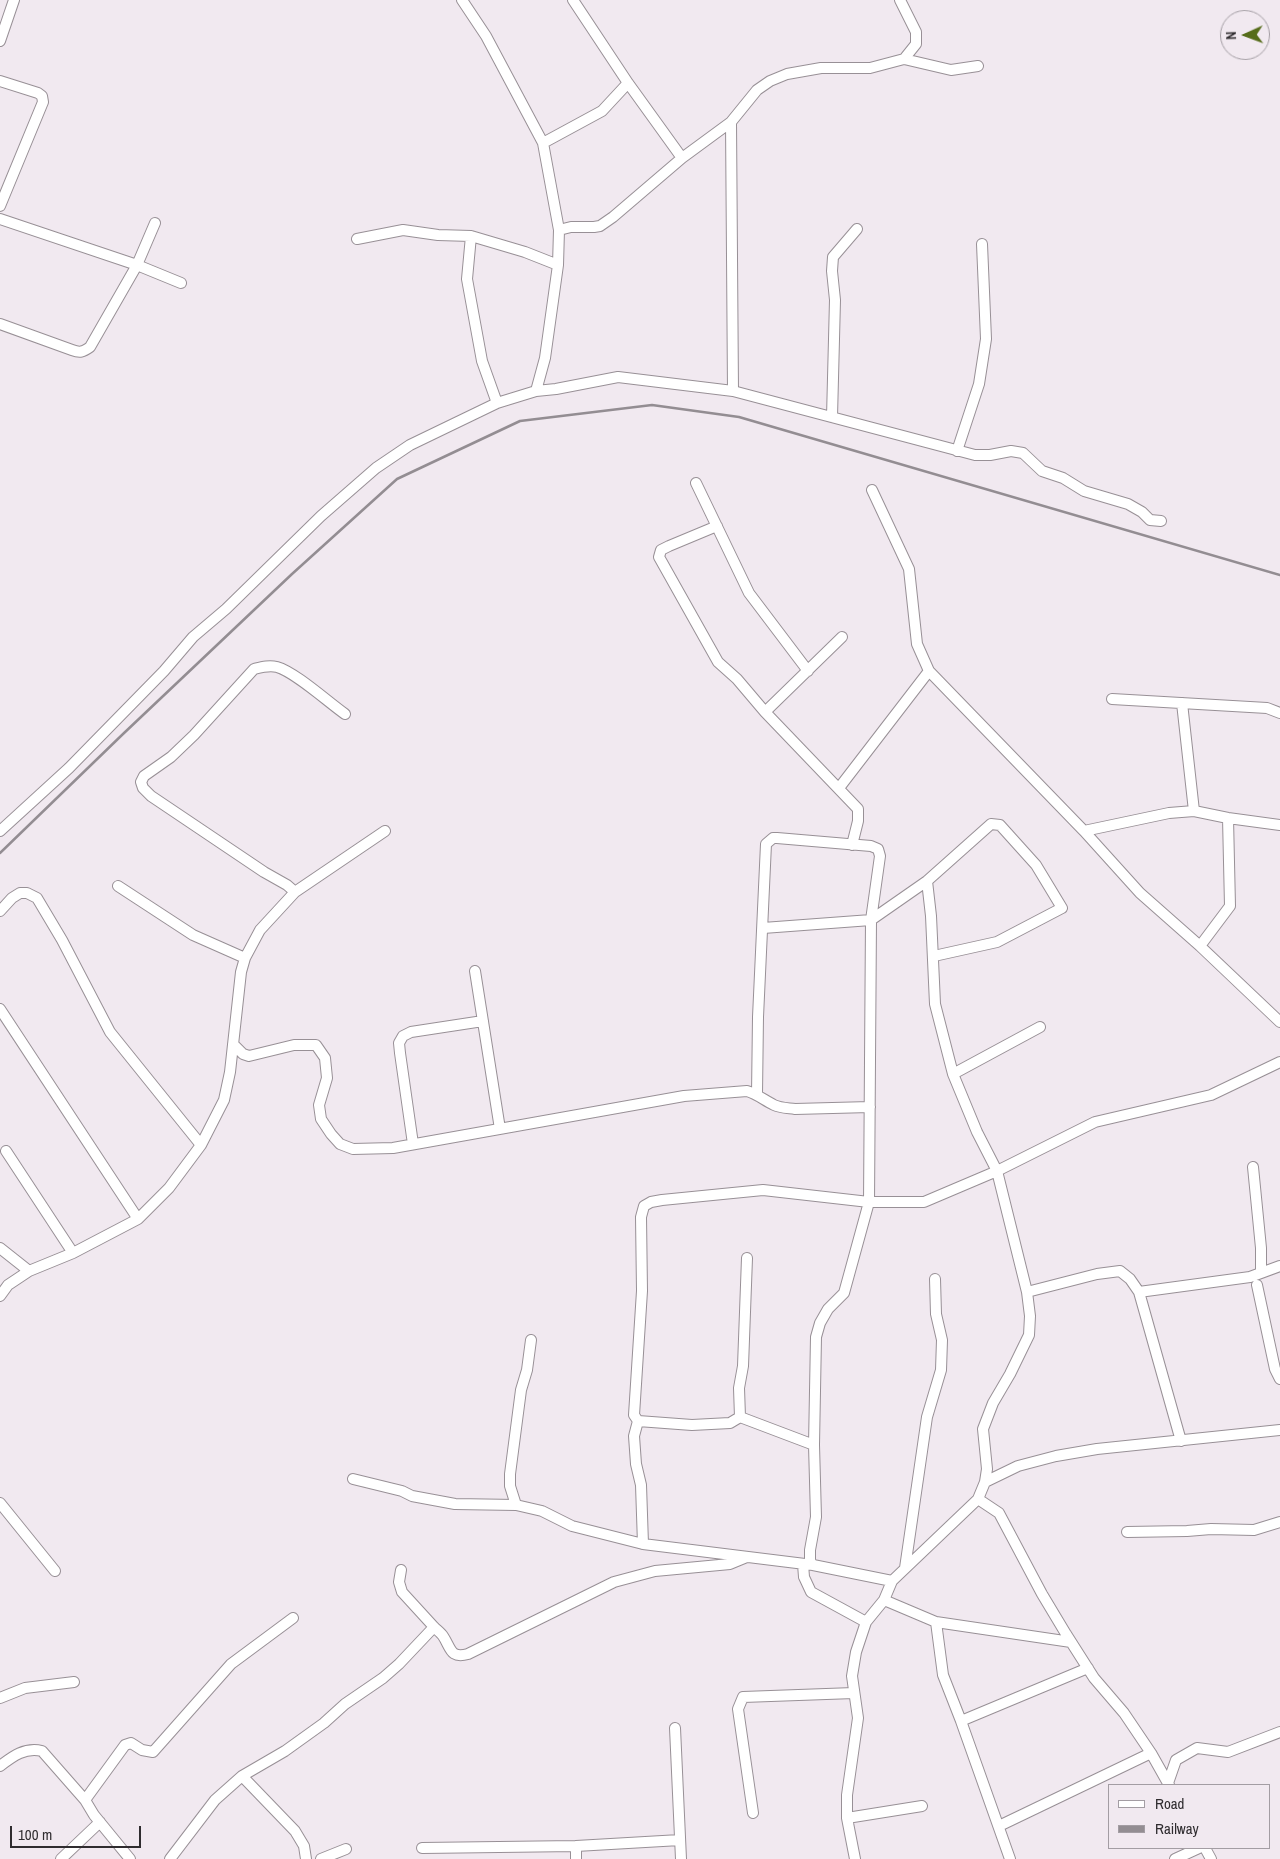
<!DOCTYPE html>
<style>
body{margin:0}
#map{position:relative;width:1280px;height:1859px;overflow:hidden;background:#f1e9f0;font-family:"Archivo Narrow",sans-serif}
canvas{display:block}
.legend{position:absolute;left:1108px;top:1784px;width:162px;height:65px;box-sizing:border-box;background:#f1e9f0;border:1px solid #a39da3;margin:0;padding:6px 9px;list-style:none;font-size:15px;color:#2f2c2f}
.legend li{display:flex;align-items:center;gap:10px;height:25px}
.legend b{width:25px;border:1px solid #a39da3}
.north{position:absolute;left:1220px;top:10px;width:50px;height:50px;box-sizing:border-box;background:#f1e9f0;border:1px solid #a39da3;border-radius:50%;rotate:268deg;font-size:14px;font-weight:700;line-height:20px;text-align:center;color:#2f2c2f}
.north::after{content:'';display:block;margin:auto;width:18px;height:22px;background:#566c1a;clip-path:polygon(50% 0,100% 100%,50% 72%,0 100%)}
.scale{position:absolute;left:10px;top:1826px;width:131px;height:22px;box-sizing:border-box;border:2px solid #2f2c2f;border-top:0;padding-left:6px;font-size:15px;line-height:18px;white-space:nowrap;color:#2f2c2f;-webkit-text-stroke:4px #f1e9f0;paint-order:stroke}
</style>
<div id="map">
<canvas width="1280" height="1859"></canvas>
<ul class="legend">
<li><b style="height:6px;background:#fff"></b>Road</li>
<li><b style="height:6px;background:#938d92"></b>Railway</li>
</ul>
<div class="north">N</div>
<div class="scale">100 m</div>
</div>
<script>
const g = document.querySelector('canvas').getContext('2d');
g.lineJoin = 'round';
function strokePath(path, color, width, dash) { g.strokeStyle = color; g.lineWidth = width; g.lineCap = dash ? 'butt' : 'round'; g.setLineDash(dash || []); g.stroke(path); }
const street = new Path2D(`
 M462,0l24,36 57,107 16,87 -1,35 -13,93 -9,33
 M573,0l55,83 54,75
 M900,0l16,32v12l-12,15
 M0,41l14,-41
 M0,81l38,12 4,3 1,6 -43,104
 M731,122l2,269
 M543,143l59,-32 26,-28
 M0,219l137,46 44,18
 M559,230l12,-3h23l6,-1 13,-9 69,-59 49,-36 26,-32 13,-9 17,-7 34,-6h49l34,-9 47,11 27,-4
 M471,236l-4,43 15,82 15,42
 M357,239l46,-9 35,5 33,1 54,16 33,13
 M0,324l72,26c8,3 11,2 18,-3l47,-82 18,-42
 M832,417l3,-117 -3,-29 1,-14 24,-28
 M957,451l22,-67 7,-45 -4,-95
 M696,483l53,110 59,78
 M872,490l37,79 8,75 12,27 155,160 56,62 60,53 80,76
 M717,526l-48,20 -8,4 -2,7 59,105 19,17 28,33 93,97v12l-6,24
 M1112,699l155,9 13,5
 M1182,703l12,108
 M765,712l77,-75
 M839,788l90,-117
 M0,831l69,-63 95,-97 29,-34 33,-28 95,-93 55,-48 34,-23 87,-42 39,-12 20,-2 62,-12 115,14 242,64h15l21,-4 12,2 19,18 21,7 21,13 44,13 14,8 8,8 11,1
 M1084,831l85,-18 25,-2 34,7 52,7
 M927,881l4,35 4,88 18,70 24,58 20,39 30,121
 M118,886l75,49 52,23
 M295,892l-8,-7 -23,-13 -113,-76 -8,-8 -2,-6 3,-6 27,-19 23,-22 60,-66c8,-2 15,-4 23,-2 18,5 51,35 68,47
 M0,911l12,-13 8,-5h7l10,5 25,42 48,92 91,113
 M763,928l108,-8 56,-39 64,-57 9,1 36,40 26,43 -65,34 -63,14
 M1200,946l30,-40 -2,-88
 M475,971l25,158
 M0,1009l138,210
 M233,1044l10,10 6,2 45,-11h22l9,13 2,20 -8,27 2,14 10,15 9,10 13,5 40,-1 291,-52 63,-5c10,3 17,9 27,14 6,3 14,3 21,4l75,-2
 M953,1074l87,-47
 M757,1094l1,-77 8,-173 7,-6h4l94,8 7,3 2,7 -9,64 -2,282 -25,91 -16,16 -8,14 -4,14 -2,108 2,72 -6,33v11l3,4 79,16
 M413,1144l-13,-91 -1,-10 4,-7 8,-4 72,-11
 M6,1151l67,102
 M1253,1167l8,81v24
 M0,1248l29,23
 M1257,1285l18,84 5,10
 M1139,1292l111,-15 30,-11
 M0,1296l8,-11 21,-14 44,-18 65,-34 31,-31 32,-43 23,-45 6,-28 11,-100 4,-14 15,-28 35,-38 90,-61
 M740,1417l-1,-29 4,-22 4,-108
 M638,1421l54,4 38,-2 10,-6 74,28
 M353,1479l49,12 10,5 43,8 61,1 26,6 30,15 71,18 170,21
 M985,1482l33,-16 38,-10 41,-7 183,-19
 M978,1499l21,14 43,81 24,40 28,44 30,35 27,40 18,32
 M0,1503l55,68
 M516,1505l-6,-19v-12l11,-84 6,-20 4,-30
 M1127,1532l60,-1 24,-2 43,1 26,-8
 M643,1544l-2,-59 -5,-21 -2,-28 4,-15 -4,-6 8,-124 -1,-74 3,-11 7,-4 11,-2 101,-10 106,12h55l73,-31 98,-49 116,-27 69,-33
 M803,1564l1,13 7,15 55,30
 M905,1568l22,-151 14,-47 1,-30 -6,-26 -1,-35
 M401,1570l-2,12 3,10 32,35
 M884,1600l52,22 135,20
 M936,1622l7,53 18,46 49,138
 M0,1698l25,-10 49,-6
 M961,1721l127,-53
 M675,1728l6,131
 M0,1766c13,-10 25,-19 42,-15l43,49 9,15 36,44
 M242,1776l53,55 9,15 2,13
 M1168,1783l8,-23 21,-12 31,4 52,-20
 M85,1800l40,-55 6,-2 11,7 11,2 78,-88 62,-46
 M753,1813l-15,-104 5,-12 111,-4
 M847,1818l75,-12
 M999,1826l152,-73
 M422,1848l154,-2
 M1205,1848l6,11
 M61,1859l39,-37
 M170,1859l45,-59 27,-24 43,-25 39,-28 21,-19 38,-26 16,-14 35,-37c3,3 7,6 9,9 8,12 7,23 25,18l146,-72 41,-11 75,-7 17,-7
 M321,1859l25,-10
 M576,1859v-13l104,-6
 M855,1859l-8,-41v-23l11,-77 -6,-42 4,-24 10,-30 18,-22 8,-19 86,-82 7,-17 2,-13 -4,-40 10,-26 17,-29 19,-39 1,-19 -3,-24 70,-18 23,-3 10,8 9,13 42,149
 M1175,1859l24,-11`);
const rail = new Path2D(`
 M0,853l123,-119 169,-160 105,-95 123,-58 132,-16 87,12 541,158`);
strokePath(street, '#989096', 12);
strokePath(street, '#fff', 10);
strokePath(rail, '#938d92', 2.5);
</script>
